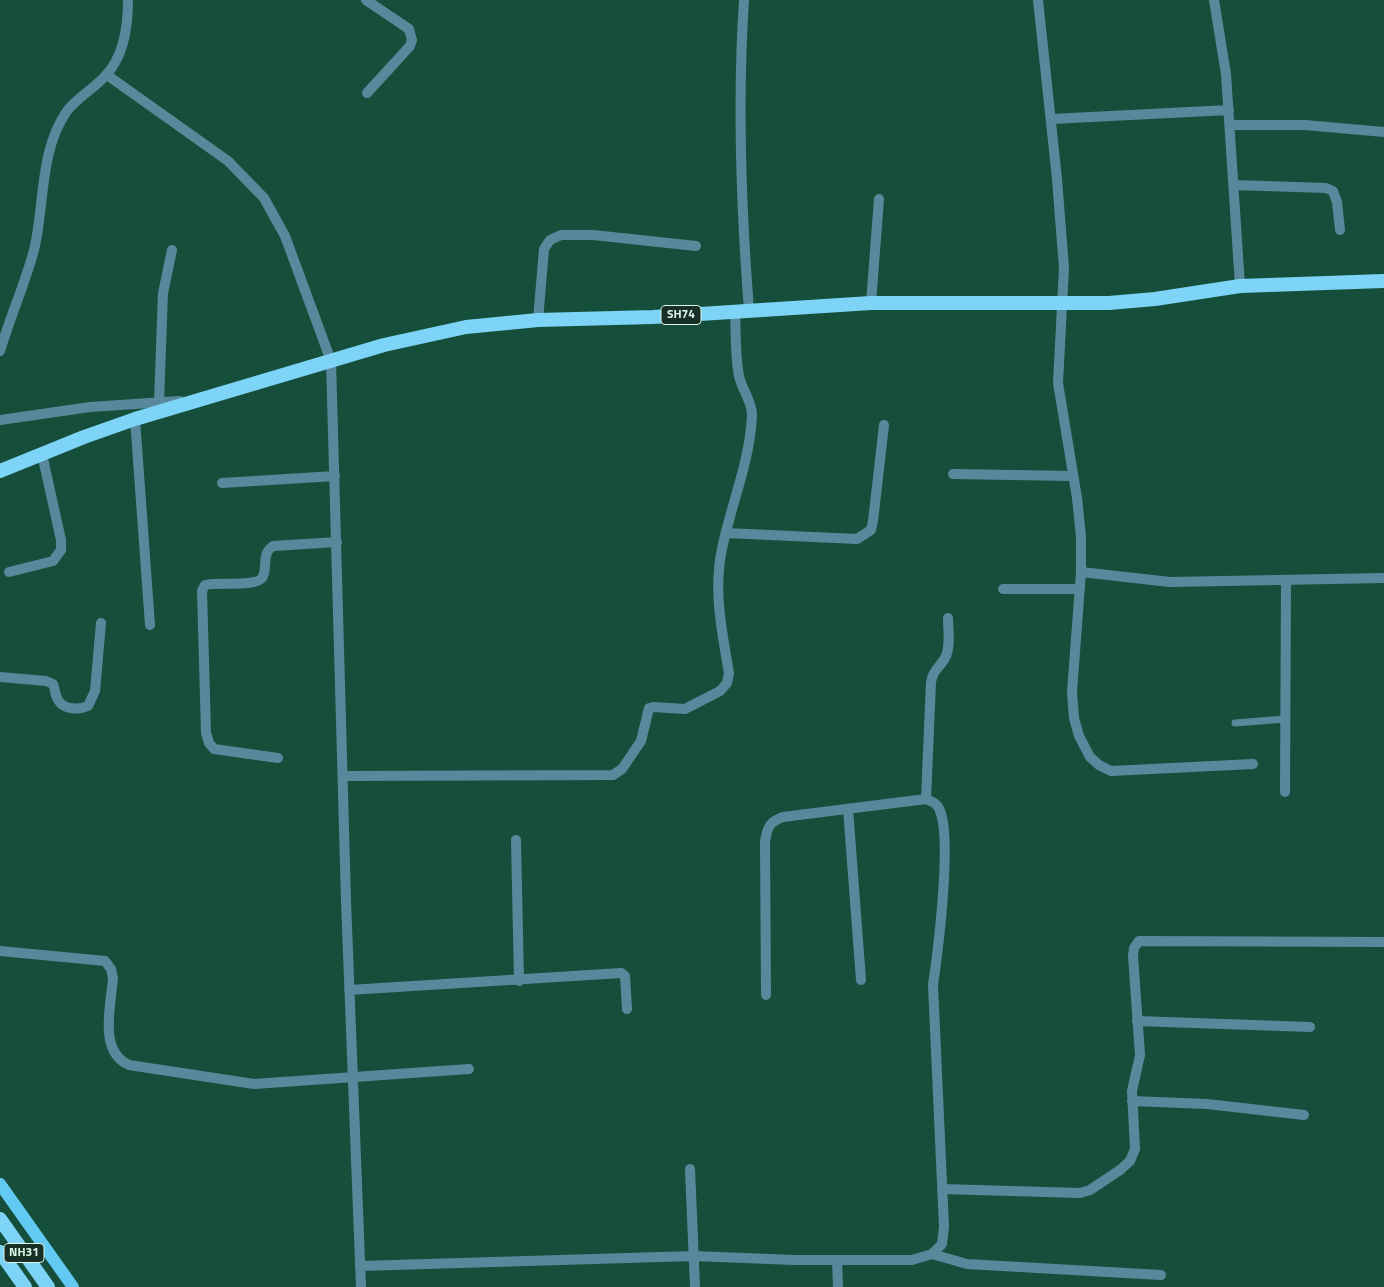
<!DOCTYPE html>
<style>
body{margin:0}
canvas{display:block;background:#154f3b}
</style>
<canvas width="1384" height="1287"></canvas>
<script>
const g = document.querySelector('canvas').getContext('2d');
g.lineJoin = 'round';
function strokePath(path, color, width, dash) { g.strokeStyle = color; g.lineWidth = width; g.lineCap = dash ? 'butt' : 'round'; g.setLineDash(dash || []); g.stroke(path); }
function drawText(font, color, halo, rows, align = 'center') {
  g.font = font + ' "Titillium Web",sans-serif'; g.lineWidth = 5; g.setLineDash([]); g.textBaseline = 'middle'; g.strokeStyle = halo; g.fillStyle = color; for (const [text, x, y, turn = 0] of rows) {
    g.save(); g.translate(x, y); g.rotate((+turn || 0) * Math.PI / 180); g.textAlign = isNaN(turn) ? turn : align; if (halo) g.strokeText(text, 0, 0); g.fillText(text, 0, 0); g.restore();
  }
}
const service = new Path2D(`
 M1235,723l50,-4`);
const minor = new Path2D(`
 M366,0l43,29 3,11 -2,6 -43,47
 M744,0c-7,104 -3,207 5,310
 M1038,0l19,179 7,89 -6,115 19,115 4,39v35l-9,120 2,26 5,18 11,21 9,8 12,6 142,-7
 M1214,0l12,74 14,212
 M107,75l121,86 36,37 21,38 46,125 15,540 15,386
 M1051,119l178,-9
 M1230,125h75l79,7
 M1234,185l92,3 7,3 4,11 3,28
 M871,303l8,-104
 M538,320l6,-71 6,-9 11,-5h32l103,11
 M0,351c10,-34 25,-67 34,-101 11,-45 5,-99 33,-139 11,-14 28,-23 39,-36 18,-19 22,-50 22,-75
 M159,403l4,-110 9,-43
 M135,419l15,206
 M0,420l90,-13 90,-6
 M953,474l120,2
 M222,483l113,-7
 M726,533l131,6 14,-9 2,-9 11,-96
 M9,572l44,-11 8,-11v-10l-19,-86
 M1081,572l89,10 214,-4
 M1003,589h77
 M0,677l46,4 7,3c2,5 2,11 5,16 6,10 21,10 30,6l7,-15 6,-68
 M278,758l-64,-9 -5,-6 -3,-10 -4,-142 3,-6c13,-3 50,2 57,-7 7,-11 -2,-23 11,-32l64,-4
 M343,776l270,-1 9,-6 19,-28 8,-33 4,-1 32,2 35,-18 7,-8 2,-10c-7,-41 -16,-83 -7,-124 9,-45 28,-87 30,-134 0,-14 -10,-25 -13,-39 -4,-21 -3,-43 -4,-64
 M1285,792l1,-212
 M926,799l5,-117c3,-14 8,-13 14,-24 6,-10 3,-28 3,-40
 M848,809l13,171
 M516,840l3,141
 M0,951l105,10 6,8 2,9c-2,28 -15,73 16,87l125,19 215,-15
 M349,990l272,-17 4,3 2,33
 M1137,1021l173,6
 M1132,1101l75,3 97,11
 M690,1169l5,118
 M942,1189l138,4 10,-3 30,-20 10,-9 5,-12 -3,-58 8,-36 -7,-99 1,-8 5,-7 245,1
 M932,1254l35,10 194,11
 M837,1260l1,27
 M360,1266l334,-10 100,4h118l20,-6 10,-10 2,-17 -11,-242c5,-34 19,-145 7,-174 -2,-7 -7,-9 -14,-12l-143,18c-14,5 -16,11 -18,25l1,153`);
const primary = new Path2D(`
 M0,1184l73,103`);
const trunk = new Path2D(`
 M0,471l84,-34 51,-18 249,-74 82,-18 72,-7 115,-3 218,-14h238l46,-4 85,-13 144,-5
 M0,1219l48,68
 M0,1252l25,35`);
const shields = [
 [681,315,40],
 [24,1253,40]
];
const shieldNames = [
 ["SH74",681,315],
 ["NH31",24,1253]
];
strokePath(service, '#59889c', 7);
strokePath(minor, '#59889c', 10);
strokePath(primary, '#62caf2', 12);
strokePath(trunk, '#7ed4f6', 14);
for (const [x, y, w] of shields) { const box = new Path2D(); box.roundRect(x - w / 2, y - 9.5, w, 19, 4); g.fillStyle = '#182f26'; g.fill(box); strokePath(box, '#dcf8eb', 1); }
drawText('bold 12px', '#dcf8eb', null, shieldNames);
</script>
